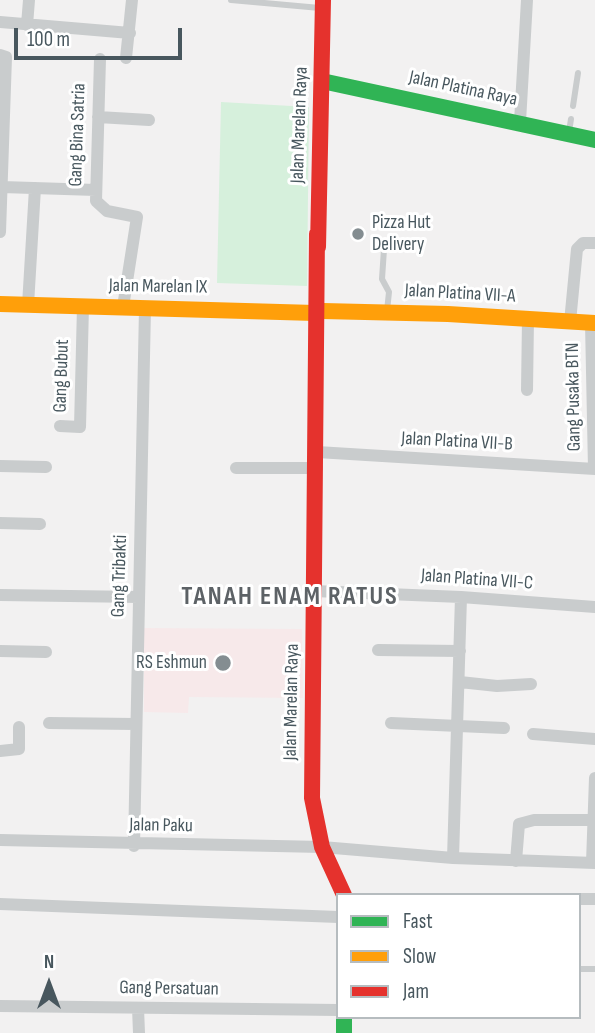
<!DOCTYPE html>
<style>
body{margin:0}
#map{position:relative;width:595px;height:1033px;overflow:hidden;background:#f2f1f1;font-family:"Sofia Sans Condensed",sans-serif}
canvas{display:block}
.legend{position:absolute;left:336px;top:893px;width:245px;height:126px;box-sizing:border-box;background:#fff;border:2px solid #b6bcbf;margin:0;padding:9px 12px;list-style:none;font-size:21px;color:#48575e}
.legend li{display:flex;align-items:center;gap:14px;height:35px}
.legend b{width:35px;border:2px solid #b6bcbf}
.north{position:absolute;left:14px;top:949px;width:70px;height:70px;-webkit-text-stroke:5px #fff;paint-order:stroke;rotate:0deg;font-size:19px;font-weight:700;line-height:28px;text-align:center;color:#48575e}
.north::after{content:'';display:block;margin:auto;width:24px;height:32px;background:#48575e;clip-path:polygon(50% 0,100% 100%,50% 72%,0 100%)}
.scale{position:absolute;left:14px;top:28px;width:168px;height:32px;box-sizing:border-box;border:4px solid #48575e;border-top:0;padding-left:9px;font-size:21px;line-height:24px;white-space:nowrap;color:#48575e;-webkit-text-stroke:5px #fff;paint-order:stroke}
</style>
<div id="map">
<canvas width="595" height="1033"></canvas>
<ul class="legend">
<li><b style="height:9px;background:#30b455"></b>Fast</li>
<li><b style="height:9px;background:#ff9f0a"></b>Slow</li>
<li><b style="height:9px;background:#e5322d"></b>Jam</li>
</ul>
<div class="north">N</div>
<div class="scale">100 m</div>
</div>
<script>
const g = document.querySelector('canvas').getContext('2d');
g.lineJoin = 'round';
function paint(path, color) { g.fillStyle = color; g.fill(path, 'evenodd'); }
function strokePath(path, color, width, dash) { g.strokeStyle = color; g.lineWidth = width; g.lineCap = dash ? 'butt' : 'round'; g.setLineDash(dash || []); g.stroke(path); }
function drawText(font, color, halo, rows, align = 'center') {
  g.font = font + ' "Sofia Sans Condensed",sans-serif'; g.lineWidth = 6; g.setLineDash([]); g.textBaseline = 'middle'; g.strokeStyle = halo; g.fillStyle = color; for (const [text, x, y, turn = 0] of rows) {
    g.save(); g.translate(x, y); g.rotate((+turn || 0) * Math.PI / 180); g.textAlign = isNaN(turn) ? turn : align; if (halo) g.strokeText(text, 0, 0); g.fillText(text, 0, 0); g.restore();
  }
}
const medical = new Path2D(`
 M144,628l158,1 1,69 -114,-1 -1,16 -44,-1z`);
const green = new Path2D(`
 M221,102l88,5 -2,179 -90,-3z`);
const lane = new Path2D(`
 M231,0l89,8
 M573,106l5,-33
 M569,132l2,-13
 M384,249l-2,30 7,13 -2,19
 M579,969h16`);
const street = new Path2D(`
 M0,22l130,11
 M27,25l2,-25
 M0,55l6,2 -6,175
 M126,58l6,-58
 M100,59l-4,142 11,10 30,6 -14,90
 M98,117l51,3
 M520,122l7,-122
 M2,187l94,3
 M28,305l7,-117
 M570,322l7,-73 6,-6h12
 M591,323l3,146
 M527,390l1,-71
 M60,426l20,1 3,-121
 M317,452l278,17
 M0,466l46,1
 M236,468h81
 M0,523l40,1
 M314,591l147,6 134,10
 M0,595l139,2
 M378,650l82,1
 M0,651l46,1
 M460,682l37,4 34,-2
 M49,723l86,1
 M391,723l113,5
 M533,734l62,5
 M0,751l19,-2v-22
 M0,840l322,7 131,11 142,5
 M134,846l11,-538
 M453,858l8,-261
 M516,861l3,-37 15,-4h60
 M592,863l3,-85
 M579,899h16
 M0,904l338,13
 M0,1006l338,4
 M138,1008l1,25`);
const fast = new Path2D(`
 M322,81l273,59
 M344,1017v16`);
const slow = new Path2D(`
 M0,304l315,9
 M323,311l125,3 147,9`);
const jam = new Path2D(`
 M317,234l-5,564 10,49 22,48
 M318,247l5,-247`);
const markers = [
 [358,234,7,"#848d91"],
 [223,663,9,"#848d91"]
];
const streetNames = [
 ["Jalan Platina Raya",463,89,12],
 ["Jalan Marelan Raya",300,125,-88],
 ["Gang Bina Satria",78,135,-88],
 ["Jalan Marelan IX",158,287,1],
 ["Jalan Platina VII-A",460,294,3],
 ["Gang Bubut",62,376,-88],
 ["Gang Pusaka BTN",574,397,-91],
 ["Jalan Platina VII-B",457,442,3],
 ["Gang Tribakti",120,576,-88],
 ["Jalan Platina VII-C",477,580,4],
 ["Jalan Marelan Raya",292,702,-89],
 ["Jalan Paku",161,826,1],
 ["Gang Persatuan",169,989,1]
];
const poiNames = [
 ["Pizza Hut",372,223],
 ["Delivery",372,245],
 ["RS Eshmun",207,663,"right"]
];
const districtNames = [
 ["TANAH ENAM RATUS",290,597]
];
paint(medical, '#f7e9ea');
paint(green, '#d6f0dc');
strokePath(lane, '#c9cccd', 6);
strokePath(street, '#c9cccd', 12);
strokePath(fast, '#30b455', 16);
strokePath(slow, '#ff9f0a', 16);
strokePath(jam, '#e5322d', 16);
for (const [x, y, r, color] of markers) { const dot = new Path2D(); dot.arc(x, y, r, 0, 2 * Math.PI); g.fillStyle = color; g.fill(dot); strokePath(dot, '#fff', 2.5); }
drawText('19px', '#48575e', '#fff', streetNames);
drawText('19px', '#48575e', '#fff', poiNames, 'left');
g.letterSpacing = '2px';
drawText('bold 26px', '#5d6266', '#fff', districtNames);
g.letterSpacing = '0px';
</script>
